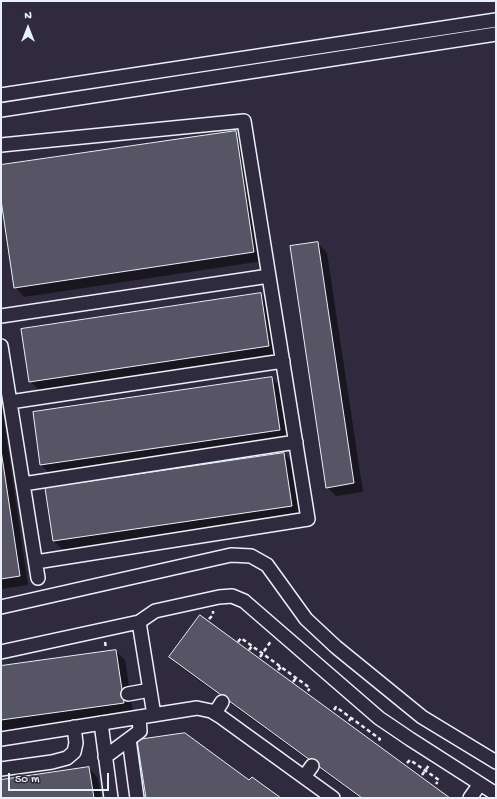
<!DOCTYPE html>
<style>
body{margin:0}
#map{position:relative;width:497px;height:799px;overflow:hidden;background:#2f2a3d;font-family:"Gochi Hand",sans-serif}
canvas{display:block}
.frame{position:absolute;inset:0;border:2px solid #e8f1f8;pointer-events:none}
.north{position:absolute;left:8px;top:8px;width:40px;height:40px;-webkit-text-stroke:3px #2f2a3d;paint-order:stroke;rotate:0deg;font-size:11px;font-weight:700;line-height:16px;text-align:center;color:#e8f1f8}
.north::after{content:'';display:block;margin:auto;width:14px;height:18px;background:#e8f1f8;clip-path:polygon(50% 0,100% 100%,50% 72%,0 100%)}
.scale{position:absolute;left:8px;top:773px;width:101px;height:18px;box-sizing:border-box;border:2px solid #e8f1f8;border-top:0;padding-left:5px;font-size:12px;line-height:14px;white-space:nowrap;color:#e8f1f8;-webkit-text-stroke:3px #2f2a3d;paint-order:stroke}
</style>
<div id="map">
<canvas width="497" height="799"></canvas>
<div class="frame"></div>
<div class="north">N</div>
<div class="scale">50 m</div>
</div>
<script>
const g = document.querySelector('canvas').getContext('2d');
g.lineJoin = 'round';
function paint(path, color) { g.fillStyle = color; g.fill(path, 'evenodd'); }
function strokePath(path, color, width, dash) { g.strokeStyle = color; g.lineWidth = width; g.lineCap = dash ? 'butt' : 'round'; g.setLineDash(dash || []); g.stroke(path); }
const shadow = new Path2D(`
 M235,132l10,9 18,120 -239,36 -9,-10 -14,-94v-27z
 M318,243l9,10 36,239 -27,4 -9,-9z
 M260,294l10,10 7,51 -238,35 -9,-9z
 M272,378l9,9 8,52 -238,35 -10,-9z
 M1,400l27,185 -27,4z
 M284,454l9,9 8,52 -238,35 -9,-9z
 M116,651l9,9 8,52 -132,19v-64z
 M170,657l278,141h-88l-181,-132z
 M89,768l9,10 3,20h-100v-17z`);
const building = new Path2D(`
 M236,131l18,121 -240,36 -13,-88v-35z
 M318,242l36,241 -28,5 -36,-242z
 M261,293l8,53 -240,36 -8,-53z
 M272,377l8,53 -240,35 -7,-53z
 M1,450l19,126 -19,3z
 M284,453l8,53 -239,35 -8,-53z
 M200,615l250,183h-88l-193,-141z
 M116,650l8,53 -123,17v-54z
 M185,733l64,47 3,-3 29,21h-135l-9,-58z
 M89,767l5,31h-93v-18z`);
const path = new Path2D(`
 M209,619l4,-4v-4
 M105,642l1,6
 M238,642l3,-4 69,50 -2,3
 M249,650l3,-4
 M260,657l11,-16
 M278,670l3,-3
 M293,682l3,-4
 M334,710l2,-3 44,32 -2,3
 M349,721l2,-3
 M407,763l3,-3 29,20 -3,4
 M422,775l7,-10`);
const street = new Path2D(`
 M1,95l495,-75
 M1,110l495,-76
 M1,145l243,-24 64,398 -272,43
 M1,316l268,-40
 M1,346l37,232
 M10,402l273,-41
 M23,484l273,-42
 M1,607l230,-52 20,1 16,9 39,54 30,28 86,70 74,45
 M139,622l15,93
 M1,652l138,-30 16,-11 64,-14 13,-1 12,5 135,117 31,21 86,55
 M128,694l22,-4
 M215,713l7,-11
 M101,723l10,75
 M1,739l196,-31 14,3 10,6 112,81
 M129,739l8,59
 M105,757l35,-26 -1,-14
 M1,769l51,-7 15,-4 7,-6 2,-9 -2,-16
 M304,777l8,-11
 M470,798l10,-14`);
paint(shadow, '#0007');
paint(building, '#575565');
strokePath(building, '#e8f1f8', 1);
strokePath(street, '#e8f1f8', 16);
strokePath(path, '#e8f1f8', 2.5, [4, 3]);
strokePath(street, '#2f2a3d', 13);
</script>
